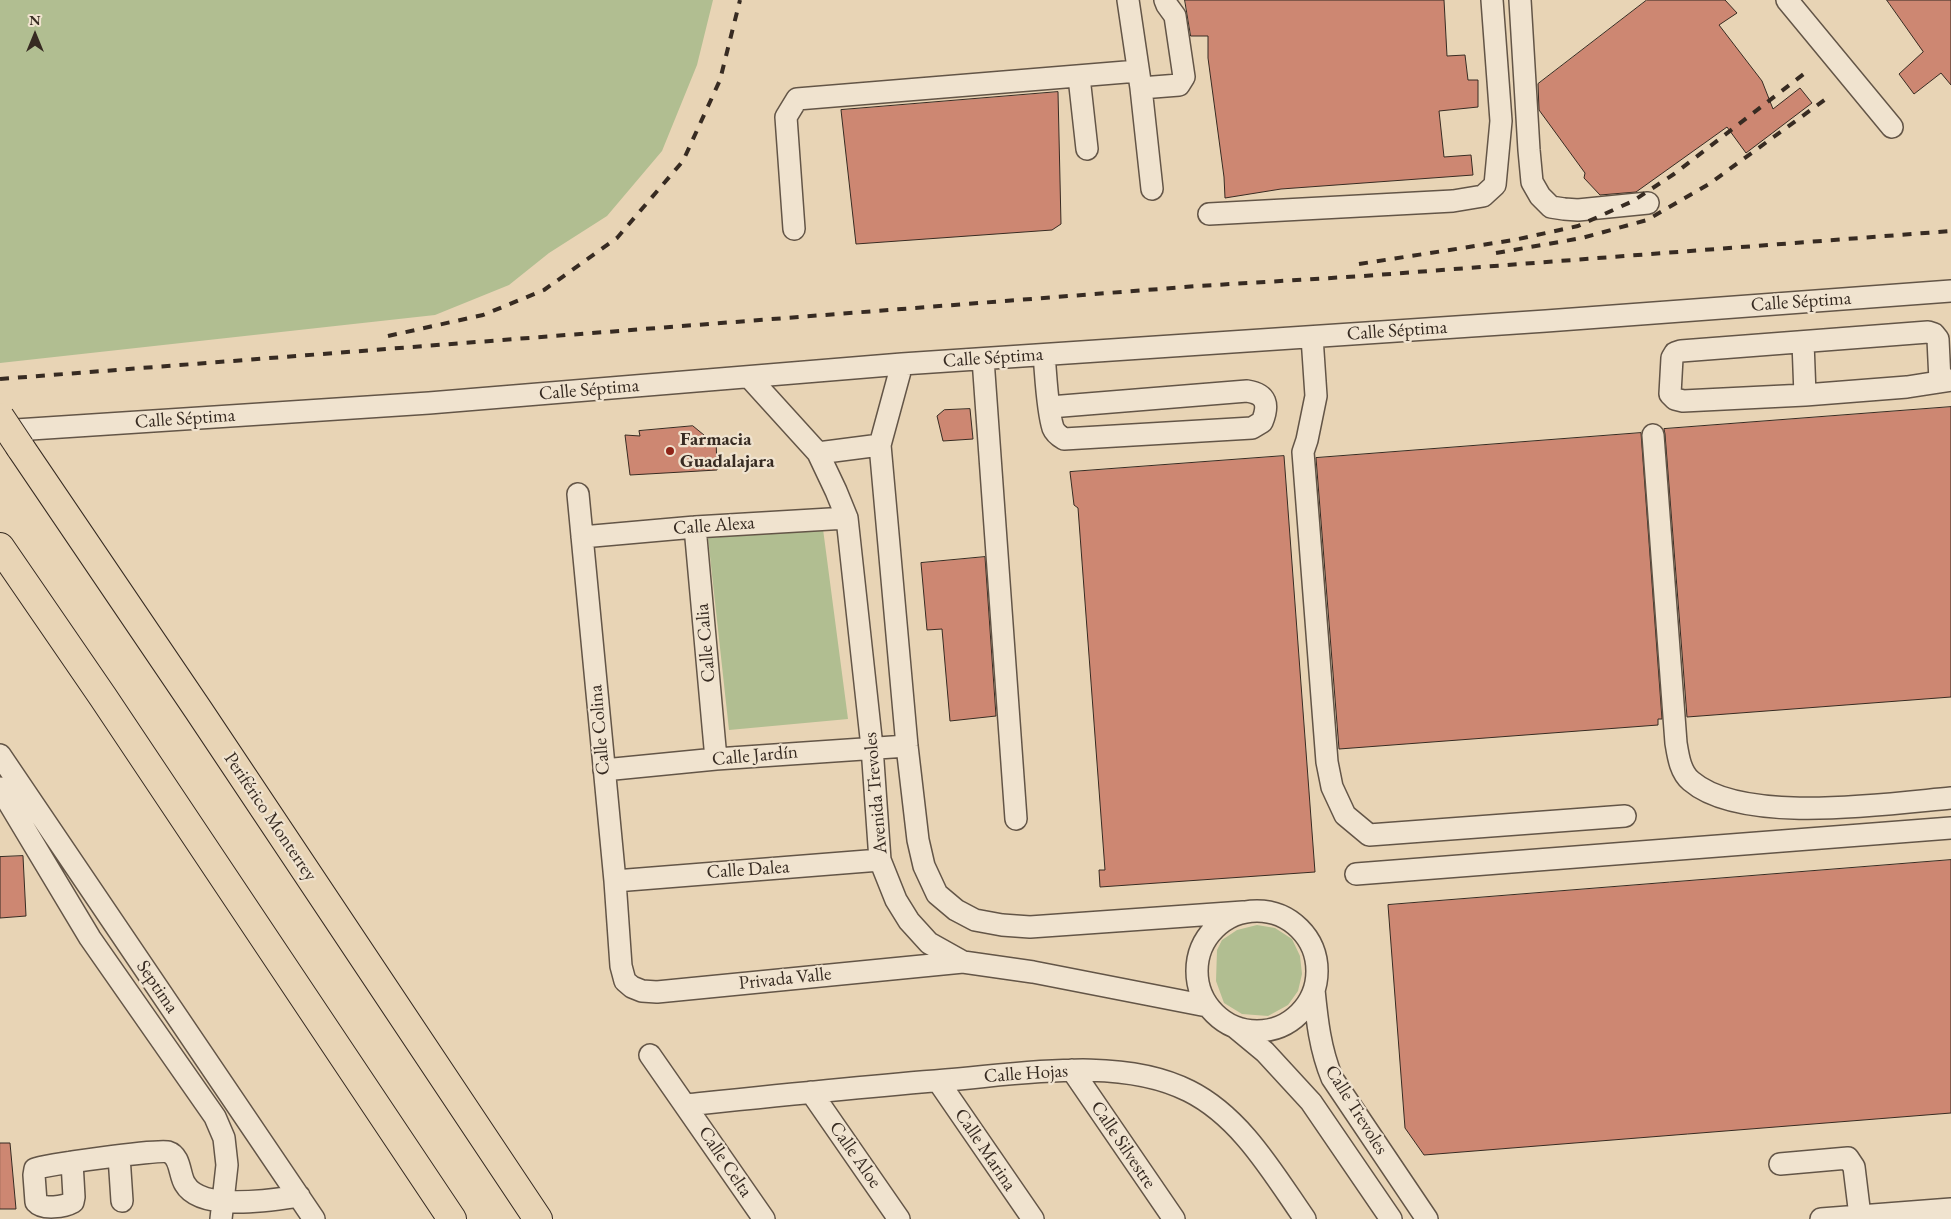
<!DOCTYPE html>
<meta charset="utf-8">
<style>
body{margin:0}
#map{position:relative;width:1951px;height:1219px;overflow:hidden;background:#e8d4b5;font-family:"EB Garamond",serif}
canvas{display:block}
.north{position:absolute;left:10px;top:10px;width:50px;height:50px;-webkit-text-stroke:4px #f0e3cf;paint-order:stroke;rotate:0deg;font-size:14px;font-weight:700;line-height:20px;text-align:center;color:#372b22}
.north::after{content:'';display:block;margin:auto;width:18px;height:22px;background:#372b22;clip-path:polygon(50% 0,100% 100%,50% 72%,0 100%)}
</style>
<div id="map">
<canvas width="1951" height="1219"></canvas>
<div class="north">N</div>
</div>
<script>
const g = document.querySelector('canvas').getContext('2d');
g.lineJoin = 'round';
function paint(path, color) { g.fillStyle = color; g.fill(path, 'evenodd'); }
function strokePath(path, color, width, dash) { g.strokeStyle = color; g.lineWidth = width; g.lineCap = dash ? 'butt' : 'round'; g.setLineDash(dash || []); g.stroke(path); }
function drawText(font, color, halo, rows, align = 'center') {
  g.font = font + ' "EB Garamond",serif'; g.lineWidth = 4.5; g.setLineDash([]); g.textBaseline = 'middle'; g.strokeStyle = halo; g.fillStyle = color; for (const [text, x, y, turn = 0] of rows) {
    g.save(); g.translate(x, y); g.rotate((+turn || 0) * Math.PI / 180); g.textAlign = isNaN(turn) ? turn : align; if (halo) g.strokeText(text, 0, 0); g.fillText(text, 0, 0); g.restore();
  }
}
const green = new Path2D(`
 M0,0h713l-16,65 -35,86 -55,65 -58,37 -40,32 -74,30 -435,48z
 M823,529l25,190 -119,11 -21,-192z
 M1257,925l18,3 17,11 8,17 2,18 -4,17 -10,14 -20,11 -26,-2 -18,-11 -8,-22 1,-31 5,-10 15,-10z`);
const building = new Path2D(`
 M1185,0h259l3,56 18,-1 3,25h10v27l-39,4 5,46 27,-2 2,20 -192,14 -56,9 -1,-21 -16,-119v-22h-17z
 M1647,0h78l12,13 -18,12 43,56 11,28 27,-21 12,15 -66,50 -19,-26 -91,65 -36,3 -16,-17 1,-5 -46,-63 -1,-26z
 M1887,0h64v85l-10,-12 -27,21 -15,-20 24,-22z
 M1058,92l3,132 -9,6 -196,14 -15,-134z
 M1951,407v290l-264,20 -22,-283 -1,-5z
 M970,409l3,30 -30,2 -6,-25 7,-6z
 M693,426l17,14 6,-2 1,32 -87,5 -5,-40 15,1 -1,-5z
 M1641,433l21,286h-4v6l-319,24 -23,-291z
 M1284,456l31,416 -215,15 -1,-17h6l-27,-362 -4,-3 -4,-33z
 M985,557l11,159 -46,5 -8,-92 -15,1 -6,-67z
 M23,856l3,60 -26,2v-61z
 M1951,860v253l-527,42 -19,-27 -17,-223z
 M0,1143h10l6,66h-16z`);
const minor = new Path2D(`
 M1128,0l13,88 11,101
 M1520,0l9,150 3,32 8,14 11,11 13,2 14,1 70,-7
 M1787,0l105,127
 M1079,77l8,72
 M1141,88l38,-3 5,-8 -9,-61 -8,-11 -2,-5
 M1209,214l244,-13 30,-5 12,-11 6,-64 -9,-121
 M794,229l-8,-112 11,-18 341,-28
 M1312,337l4,59 -9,44 -4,12 24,310 5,25 13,28 24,20 256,-19
 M1803,342l2,53
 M1044,355c2,20 3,54 9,73 2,5 6,8 11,11l188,-11 10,-6c7,-17 5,-28 -15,-31l-197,16
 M983,359l33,460
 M902,364l-22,81 27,301 11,94 6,26 13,28 19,16 19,10 27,5 28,2 213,-15
 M749,377l69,76 18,38 11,27 25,229 8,113 16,40 13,21 20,22 34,19 70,10 174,34
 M1940,381l-2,-42 -4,-5 -6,-2 -247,19 -6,2 -3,5 -2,36 5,5 8,2 122,-6 102,-8 44,-7
 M0,431l429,-28 473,-39 644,-43 405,-30
 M1653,435l23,308c2,12 4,29 15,38 51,44 195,23 260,17
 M818,453l62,-8
 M578,494l37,387 6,85 4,15 7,6 10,4 15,1 306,-30
 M695,527l21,232
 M582,537l113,-10 152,-9
 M0,755l314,464
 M604,770l112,-11 191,-13
 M0,788l90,150 125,179 9,21 3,27 -6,54
 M1356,874l595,-46
 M615,881l265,-21
 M1197 971a60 60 0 1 1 120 0a60 60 0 1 1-120 0Z
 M1314,990c3,30 6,59 18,88l95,141
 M1236,1028l29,24 46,50 80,117
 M650,1055l114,164
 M1072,1070l102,149
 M938,1081l95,138
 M811,1092l88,127
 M686,1105c87,-9 173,-18 260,-25 75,-6 175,-24 243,11 52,26 84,82 116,128
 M119,1156l3,45
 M72,1162l2,35 -1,5c-9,5 -30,8 -37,0l-2,-27 1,-6c9,-4 124,-20 133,-17 13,4 11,23 17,32 16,28 87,16 114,12
 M1780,1164l68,-6 6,9 6,49
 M1821,1219l130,-10`);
const highway = new Path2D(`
 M20,447l179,264 339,508
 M0,547l103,150 349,522`);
const rail = new Path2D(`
 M1496,253l86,-15 65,-18 62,-36 121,-88
 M1359,264l155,-24 64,-14 55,-25 41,-27 135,-104
 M388,336l95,-21 61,-25 73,-52 66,-77 37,-81 20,-80
 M0,379l1198,-93 166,-10 587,-45`);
const highwayBridge = new Path2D(`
 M0,417l20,30`);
const markers = [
 [670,451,5,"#8f2418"]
];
const streetNames = [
 ["Calle Séptima",1801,302,-4],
 ["Calle Séptima",1397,331,-4],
 ["Calle Séptima",993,358,-4],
 ["Calle Séptima",589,390,-5],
 ["Calle Séptima",185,419,-4],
 ["Calle Alexa",714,526,-4],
 ["Calle Calia",706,643,-95],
 ["Calle Colina",600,730,-95],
 ["Calle Jardín",755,756,-5],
 ["Avenida Trevoles",876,793,-95],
 ["Periférico Monterrey",270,817,56],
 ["Calle Dalea",748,870,-4],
 ["Privada Valle",785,979,-6],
 ["Septima",157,987,56],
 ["Calle Hojas",1026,1074,-4],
 ["Calle Trevoles",1356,1110,58],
 ["Calle Silvestre",1123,1145,56],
 ["Calle Marina",985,1150,56],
 ["Calle Aloe",855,1155,55],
 ["Calle Celta",725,1162,56]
];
const poiNames = [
 ["Farmacia",680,440],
 ["Guadalajara",680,462]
];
paint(green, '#b1be91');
paint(building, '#cd8772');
strokePath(building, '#372b22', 1);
strokePath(minor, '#635547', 24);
strokePath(highway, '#372b22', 30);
strokePath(minor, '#f0e3cf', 21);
strokePath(highway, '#e8d4b5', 28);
strokePath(rail, '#372b22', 4, [9, 9]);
strokePath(highwayBridge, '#372b22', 30, []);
strokePath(highwayBridge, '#e8d4b5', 28);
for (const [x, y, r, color] of markers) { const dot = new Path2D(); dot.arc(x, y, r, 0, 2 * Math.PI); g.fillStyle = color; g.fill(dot); strokePath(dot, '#f0e3cf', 2); }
drawText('19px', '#372b22', '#f0e3cf', streetNames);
drawText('bold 19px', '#372b22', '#f0e3cf', poiNames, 'left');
</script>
